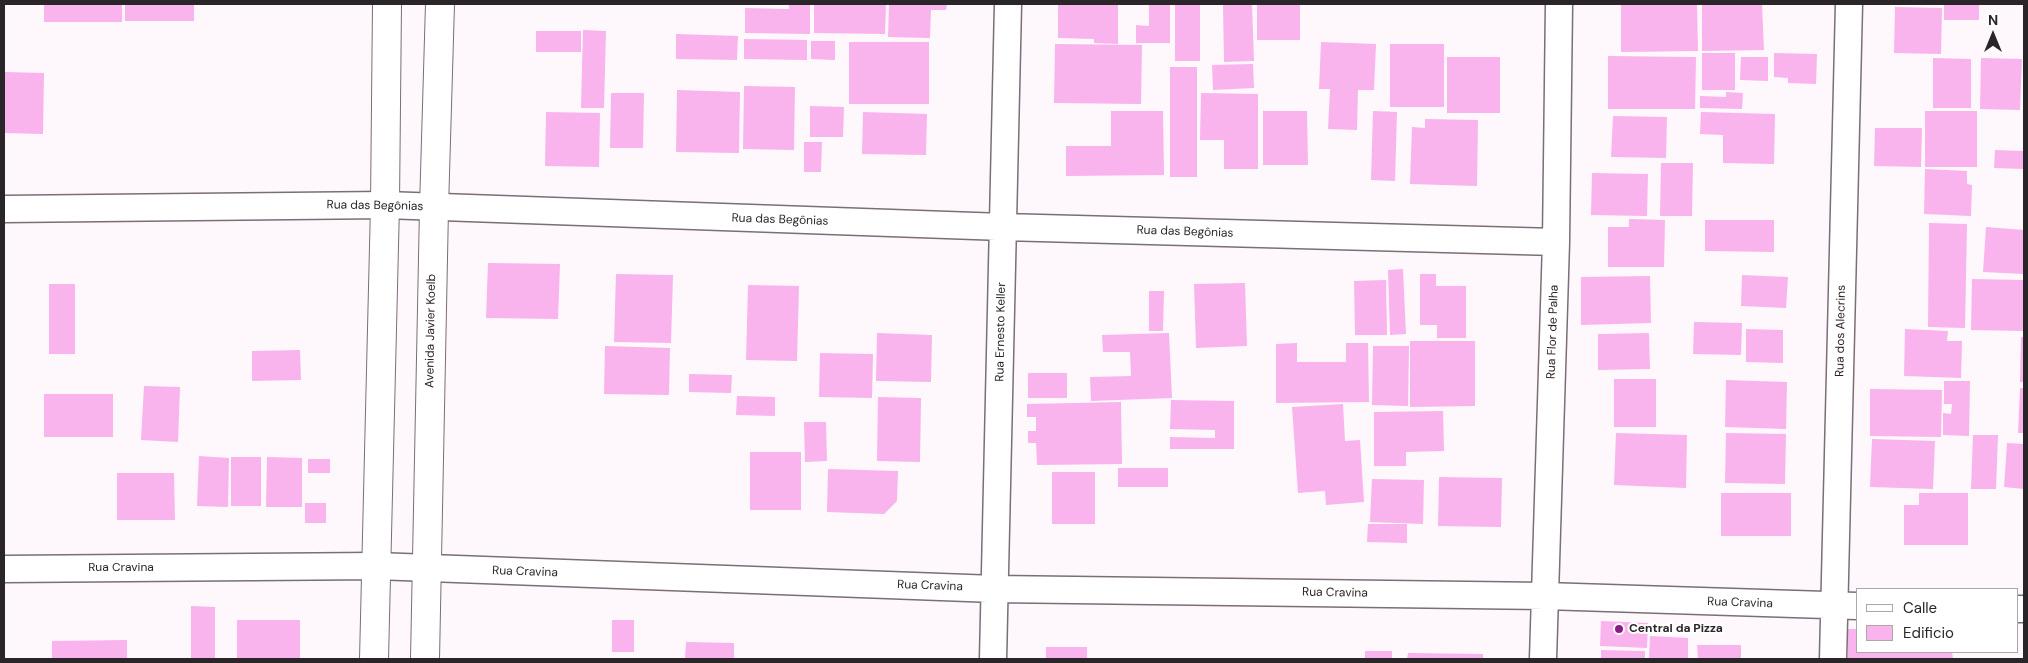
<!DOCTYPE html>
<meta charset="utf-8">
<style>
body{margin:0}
#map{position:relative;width:2028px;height:663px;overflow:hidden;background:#fef8fc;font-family:"DM Sans",sans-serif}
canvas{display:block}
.frame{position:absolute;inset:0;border:5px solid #2a2529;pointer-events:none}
.legend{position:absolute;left:1856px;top:588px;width:162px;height:65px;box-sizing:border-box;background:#fff;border:1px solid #aaa8a9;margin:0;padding:6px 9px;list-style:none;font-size:15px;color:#2a2529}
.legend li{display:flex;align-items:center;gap:10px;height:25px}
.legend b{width:25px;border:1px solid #aaa8a9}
.north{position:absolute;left:1968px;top:10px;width:50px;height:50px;-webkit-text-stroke:4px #fff;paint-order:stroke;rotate:0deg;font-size:14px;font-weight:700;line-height:20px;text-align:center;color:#2a2529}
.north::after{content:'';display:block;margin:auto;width:18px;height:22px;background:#2a2529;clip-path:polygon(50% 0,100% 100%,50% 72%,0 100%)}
</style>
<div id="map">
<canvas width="2028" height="663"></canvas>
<div class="frame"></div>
<ul class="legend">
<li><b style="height:6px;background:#fff"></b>Calle</li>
<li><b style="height:14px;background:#f9b3ed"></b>Edificio</li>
</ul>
<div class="north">N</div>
</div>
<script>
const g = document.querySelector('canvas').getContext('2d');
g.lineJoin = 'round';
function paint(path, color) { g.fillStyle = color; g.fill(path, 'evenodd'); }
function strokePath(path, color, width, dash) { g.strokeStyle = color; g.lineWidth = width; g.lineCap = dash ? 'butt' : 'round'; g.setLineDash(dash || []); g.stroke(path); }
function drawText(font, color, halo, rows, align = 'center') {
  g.font = font + ' "DM Sans",sans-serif'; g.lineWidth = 4; g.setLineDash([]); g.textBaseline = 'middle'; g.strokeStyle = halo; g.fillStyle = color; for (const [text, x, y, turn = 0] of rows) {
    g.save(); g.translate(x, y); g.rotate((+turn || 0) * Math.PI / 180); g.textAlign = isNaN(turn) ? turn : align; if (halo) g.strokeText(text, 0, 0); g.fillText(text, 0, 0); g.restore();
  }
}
const building = new Path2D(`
 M44,4h78v18h-78z
 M125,4h69v17h-69z
 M789,4h21v30l-65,-1v-25l44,1z
 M814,4h72l-1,30 -71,-1z
 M889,4h58l-1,6h-15l-1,28 -42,-1z
 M1058,4h60v40l-24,-1v-4l-36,-1z
 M1149,4h21v39h-34v-18l13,1z
 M1175,4h25v57h-25z
 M1223,4h29l2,57 -30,1z
 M1257,4h43v36h-43z
 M1621,4h76l1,47 -77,1z
 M1702,4h60l2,46 -62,1z
 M1944,4h35v16h-35z
 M1895,7l47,1 -1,46 -47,-1z
 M583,30l23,1 -2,77h-23z
 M536,31h45v21h-45z
 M676,34l62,2 -1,24 -61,-1z
 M744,39l63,1v20l-63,-1z
 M811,41h24v19l-24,-1z
 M849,42h80v62h-80z
 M1321,42l55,2 -2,46h-16l-1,40 -29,-1 2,-40h-11z
 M1055,44l87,1 -1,59 -87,-1z
 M1390,44h54v63h-54z
 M1702,53h33v37h-33z
 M1774,53l43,1 -1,30 -28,-1v-5l-14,-1z
 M1608,56l88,1 -1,52h-87z
 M1447,57h53v56h-53z
 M1741,57h27v24l-28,-1z
 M1933,58l38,1v49h-38z
 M1981,58l41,1 -2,51 -40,-1z
 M1253,64l1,24 -41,2 -1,-25z
 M1170,67h27v110h-27z
 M4,72l40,1 -1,61 -39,-1z
 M744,86l51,1 -1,63 -51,-1z
 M677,90l63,2 -1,61 -63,-1z
 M1726,92l17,1 -1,16 -42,-1v-12l26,1z
 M611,93h33l-1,55h-33z
 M1201,93l57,1v75h-34v-29h-24z
 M810,106l34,1 -1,30h-33z
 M1111,111h52l1,64 -98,1v-30h45z
 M1263,111h44l1,54h-45z
 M1373,111l24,1 -2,69 -24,-1z
 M1925,111h52v56h-52z
 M546,112l54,1 -1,54 -54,-1z
 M863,112l64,2 -1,41 -64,-1z
 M1701,112l74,2 -1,50 -51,-1v-28l-23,-1z
 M1613,116l54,1 -1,41 -55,-1z
 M1425,119l53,1 -1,66 -67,-2 2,-57 13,1z
 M1875,128h47l-1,39 -47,-1z
 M804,142h18l-1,30h-17z
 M1995,150l29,1v18l-30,-1z
 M1661,163h32l-1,53h-32z
 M1925,169l42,2v13l5,1 -1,31 -47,-2z
 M1592,173l56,1 -1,42 -56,-1z
 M1629,219l36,1 -1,47h-56v-40h21z
 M1705,220h69v32l-69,-1z
 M1929,223l38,1 -2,104 -37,-1z
 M1986,227l38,3v44l-41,-2z
 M488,263l72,1 -2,55 -72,-1z
 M1403,269l3,65 -16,1 -2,-65z
 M616,274l57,1 -2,68 -57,-1z
 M1420,274h16v12h30v52h-29v-13h-17z
 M1742,275l46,2 -2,31 -45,-2z
 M1650,276l1,47 -70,2v-48z
 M1972,279l52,1v51l-53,-1z
 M1386,280l1,55h-32l-1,-54z
 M1245,283l2,63 -51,2 -2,-64z
 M49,284h26v70h-26z
 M748,285l51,1 -2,75 -51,-1z
 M1149,291h15l-1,40h-14z
 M1694,322l48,1 -1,32 -48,-1z
 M1746,329l37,1v33l-37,-1z
 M1905,329l43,2 -1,10h15l-1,37 -57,-2z
 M877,333l55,2 -1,47 -55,-1z
 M1169,333l3,65 -81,3 -1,-24 41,-1 -1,-24h-27l-1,-17z
 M1649,333l1,36 -52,1v-36z
 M2021,337h3v45h-4z
 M1410,341h65v65l-65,1z
 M1297,343v19h49v-19h22l1,59 -93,1v-59z
 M605,346l65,2 -1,47 -65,-1z
 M1373,346h36l-1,60 -36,-1z
 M300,350l1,30 -49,1v-30z
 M820,353l53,1 -1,44 -53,-1z
 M1028,373h39v25h-39z
 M689,374l43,1 -1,18 -42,-1z
 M1614,379h42v48h-42z
 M1726,380l61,2 -1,47 -61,-2z
 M1944,381h26l-1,55 -26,-1v-22l8,1 1,-10h-8z
 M144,386l36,1 -2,55 -37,-2z
 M2020,388h4v45h-6z
 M1870,389l72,1 -1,47 -71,-1z
 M44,394h69v43h-69z
 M737,396l38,1v19l-39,-1z
 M878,397l43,1 -1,64 -43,-1z
 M1171,400l63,1v48h-64v-12l45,1v-8l-45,-1z
 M1121,402l1,62 -85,1 -1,-22h-8v-12h8v-14h-9v-13z
 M1343,404l2,37 15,-1 4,62 -38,3 -1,-14 -27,2 -6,-86z
 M1443,411l1,40 -38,1v14h-32v-54z
 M804,422h22l1,39 -22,1z
 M1616,433l71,2 -1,53 -72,-3z
 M1726,433l60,1 -1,50 -60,-1z
 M1973,435h25l-2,54h-25z
 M1872,439l63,2 -2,48 -63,-2z
 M2007,443l17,1v45l-20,-2z
 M750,452h51v58h-51z
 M199,456l30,2 -1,49 -31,-1z
 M231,457h30v49h-30z
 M267,457l35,1v49h-36z
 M308,459h22v14h-22z
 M1118,468h50v19h-50z
 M828,469l70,2 -1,30 -13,13 -57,-2z
 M1052,472h43v52h-43z
 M117,473h57l1,47h-58z
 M1439,477l63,1 -1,49 -63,-1z
 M1372,479l52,1 -1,44 -53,-2z
 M1721,493h70v43h-70z
 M1919,493h49v52h-64v-40h15z
 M305,503h21v20h-21z
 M1368,524h39v19l-40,-1z
 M191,606l24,1v52h-24z
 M237,620h63v39h-63z
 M612,620h22v32h-22z
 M1601,621l47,2 -1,25 -47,-2z
 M1848,629h9v23h95l1,7h-105z
 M1650,636l38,2v21h-39z
 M127,640v19h-75v-18z
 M686,642l48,1v16h-49z
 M1697,645h44v14h-43z
 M1046,647h41v12h-41z
 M1601,650l44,1v8h-44z
 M1365,651h27v8h-27z
 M1408,653l75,1v5h-76z`);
const minor = new Path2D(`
 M4,209l381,-4 618,22 553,15
 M4,569l372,-3 619,23 550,7 312,10
 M2017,609h7
 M993,659l15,-655
 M1543,659l13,-417 3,-238
 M1833,659l16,-655`);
const tertiary = new Path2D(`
 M374,659l11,-454 2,-201
 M425,659l9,-451 6,-204`);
const markers = [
 [1619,629,5,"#8b1d81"]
];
const streetNames = [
 ["Rua das Begônias",375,206,1],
 ["Rua das Begônias",780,220,2],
 ["Rua das Begônias",1185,232,2],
 ["Avenida Javier Koelb",431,331,-89],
 ["Rua dos Alecrins",1841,331,-89],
 ["Rua Ernesto Keller",1001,332,-89],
 ["Rua Flor de Palha",1553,332,-88],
 ["Rua Cravina",121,568],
 ["Rua Cravina",525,572,2],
 ["Rua Cravina",930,586,2],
 ["Rua Cravina",1335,593,1],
 ["Rua Cravina",1740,603,2]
];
const poiNames = [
 ["Central da Pizza",1629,629]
];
paint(building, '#f9b3ed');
strokePath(minor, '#7a6e78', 29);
strokePath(tertiary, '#7a6e78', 30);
strokePath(minor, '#fff', 26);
strokePath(tertiary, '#fff', 28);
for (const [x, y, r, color] of markers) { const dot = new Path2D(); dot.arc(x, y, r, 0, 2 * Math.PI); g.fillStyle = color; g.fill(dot); strokePath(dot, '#fff', 2); }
drawText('12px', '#2a2529', '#fff', streetNames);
drawText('bold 12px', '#2a2529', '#fff', poiNames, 'left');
</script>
